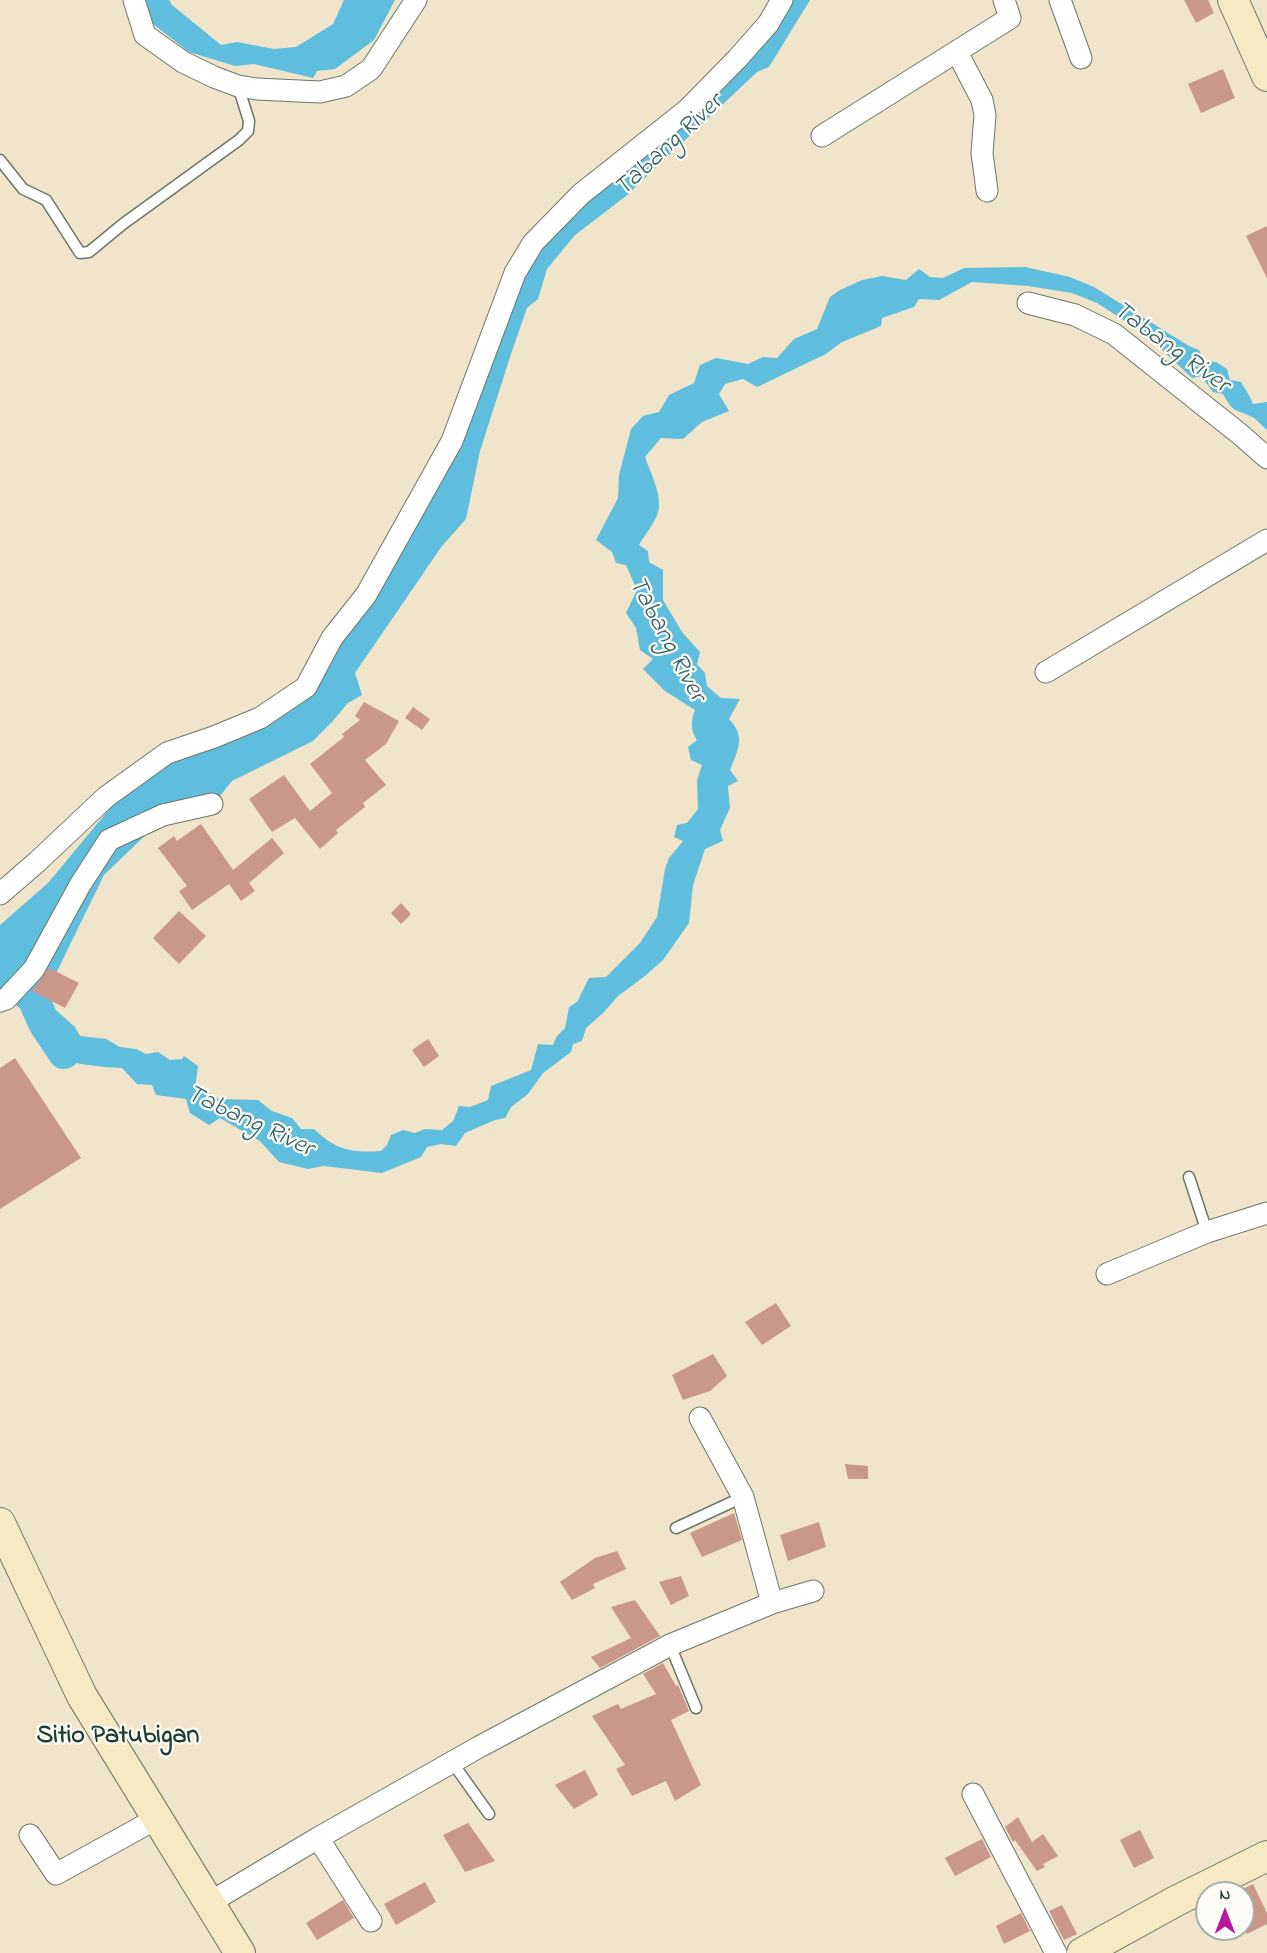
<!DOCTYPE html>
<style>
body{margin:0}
#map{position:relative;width:1267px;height:1953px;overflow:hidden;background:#f0e5ca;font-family:"Indie Flower",sans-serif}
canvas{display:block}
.north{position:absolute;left:1195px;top:1881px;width:60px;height:60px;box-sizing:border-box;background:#fdfcf7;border:2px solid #a4b0a9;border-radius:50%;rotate:0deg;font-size:16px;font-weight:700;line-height:24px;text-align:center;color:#1f3d34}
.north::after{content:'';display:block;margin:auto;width:21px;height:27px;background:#b5179e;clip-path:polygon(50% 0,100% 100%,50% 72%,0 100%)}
</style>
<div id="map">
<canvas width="1267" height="1953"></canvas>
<div class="north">N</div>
</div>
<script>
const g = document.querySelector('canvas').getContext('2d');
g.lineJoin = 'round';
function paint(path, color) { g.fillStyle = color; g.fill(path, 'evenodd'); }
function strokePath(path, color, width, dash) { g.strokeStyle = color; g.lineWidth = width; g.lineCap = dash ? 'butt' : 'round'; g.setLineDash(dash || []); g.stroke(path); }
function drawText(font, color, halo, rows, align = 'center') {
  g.font = font + ' "Indie Flower",sans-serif'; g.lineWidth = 4.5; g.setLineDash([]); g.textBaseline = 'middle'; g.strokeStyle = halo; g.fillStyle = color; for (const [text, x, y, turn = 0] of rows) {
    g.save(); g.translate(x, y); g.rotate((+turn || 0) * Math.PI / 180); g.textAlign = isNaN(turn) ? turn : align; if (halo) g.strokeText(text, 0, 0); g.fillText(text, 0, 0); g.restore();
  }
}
const water = new Path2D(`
 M141,0h28l3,5 49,40 16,-3 37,7 22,-2 37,-23 11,-24h51l-21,40 -39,29 -18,2 -4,7 -59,-14 -19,2 -46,-14 -36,-28 -8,-10z
 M787,0h23l-41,67 -12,5 -131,124 -51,39 -28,34 -9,30 -11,9 -16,46 -31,97 -14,68 -24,27 -87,127 7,22 -14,8 -17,20 -18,18 -81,40 -12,15 -24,9 -42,22 -50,48 -60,123 -24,10 -6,-4 -14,6v-85l48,-42 73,-88 56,-39 140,-71 173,-341 50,-103z
 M1025,267l45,10 24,10 95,59 10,4 6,11 11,1 11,7 3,11 11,2c4,8 9,13 12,22l14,-2v28c-5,-4 -9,-10 -15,-13 -18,-9 -18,-3 -29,-23l-10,-2 -12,-16 -9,2 -48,-45 -47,-30 -25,-10 -44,-7 -56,-4 -33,18 -20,-1 -5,8 -32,11 -1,8 -39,16 -16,12 -69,33 -14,-8 -18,5 -6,10 10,17 -27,11 -19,17 -22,-1 -16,19c5,15 15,33 14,50 -1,13 -14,27 -20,38l9,6 1,11 14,8v30l19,32 18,20 -3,12 8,9 2,13 14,12 19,1 -11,20c17,17 9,31 1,51l8,11 -10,5 2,22 -10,22 3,11 -18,8 -12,36 -4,38 -26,37 -18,16 -27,20 -15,17 -17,15 -4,13 -9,3 -2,8 -28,21 -15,21 -17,13 -6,11 -10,2 -30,13 -9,13 -15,-2 -14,3 -6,10 -39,16 -58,-7 -16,3 -29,-7 -19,-21 -40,-23 -11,7 -19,-12 -4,-14 -30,-4 -4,-10 -15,-1 -15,-16c-21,-1 -68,-4 -81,-22 -6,-7 -6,-19 -6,-27l21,-9 19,17 5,9 26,3 14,8 16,2 10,5 12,-2 12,8 12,-1 2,-3 14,10 -3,22 13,4 11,7 39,1 14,11 20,7 9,11h13c22,21 37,24 67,22l6,-6 4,-10 12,-5 12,3 10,-4 17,1 11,-9 6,-15 11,1 18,-7 3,-14 40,-16 7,-26 15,1 4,-9 8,-8 4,-21 8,-5 12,-24 17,-1 34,-34 17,-26 8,-48 4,-11 14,-17 -9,-4 3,-12 10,-2 11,-14 -1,-29 5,-15 -11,-5 -3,-13 9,-7c-7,-10 -6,-20 -2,-30l-30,-19 -22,-22 10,-10 -13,-9 -4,-22 -10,-15 11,-23 -11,-25 -10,-2 -4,-11 -16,-12 22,-42 1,-23 12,-46 12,-13 16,-4 10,-17 25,-12 6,-18 16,-7 32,6 15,-7 14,1 17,-19 23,-10 13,-32 10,-7 22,-10 20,-4 24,4 13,-11 11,8 13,1 21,-10z`);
const river = new Path2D(`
 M21,961l-1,7 24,55 20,30`);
const building = new Path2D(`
 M1184,0h24l6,13 -18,10z
 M1223,69l12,29 -34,15 -13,-29z
 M1267,226v52l-21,-42z
 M364,702l35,19 -13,23 -21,16 21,25 -23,18 2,4 -29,23 2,3 -18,16 -25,-31 -23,14 -23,-33 35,-24 26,36 22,-18 -22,-29 34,-27 -2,-3 18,-14 -5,-4z
 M413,707l17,12 -8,11 -17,-12z
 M201,824l32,46 39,-32 12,15 -35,30 6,8 -14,10 -12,-17 -37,26 -13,-19 8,-5 -29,-38 16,-12 3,5z
 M401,903l10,11 -10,10 -10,-11z
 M179,911l27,25 -27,28 -26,-26z
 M49,968l30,15 -14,25 -33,-17z
 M428,1039l11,17 -15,11 -12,-17z
 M15,1058l66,100 -81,51v-141z
 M776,1303l15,23 -29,19 -17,-23z
 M713,1354l14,22 -17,15 -27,9 -11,-25z
 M845,1464l23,2v13h-20z
 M734,1513l8,27 -40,17 -12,-24z
 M819,1522l7,25 -38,14 -8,-26z
 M617,1551l9,18 -33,15 2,4 -23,12 -12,-18 35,-24z
 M681,1576l8,20 -18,9 -12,-23z
 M635,1600l25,36 -60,32 -9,-11 40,-19 -20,-31z
 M663,1663l13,23 2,-1 11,26 -18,9 30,65 -26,16 -9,-20 -34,15 -16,-27 9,-4 -33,-49 26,-12 3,5 35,-15 -13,-20z
 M585,1770l13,25 -24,14 -19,-24z
 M1018,1817l14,25 11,-8 15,22 -15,8 2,3 -8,4 -22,-31 -2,2 -8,-15z
 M468,1823l27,38 -30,11 -22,-37z
 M1140,1830l14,28 -20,10 -14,-28z
 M982,1839l9,18 -36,19 -10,-18z
 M425,1882l11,20 -40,23 -12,-21z
 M1253,1884l14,29v11l-20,10 -4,-9v-36z
 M343,1900l11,18 -37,22 -11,-17z
 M1062,1905l15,29 -13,6 -15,-29z
 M1021,1913l9,18 -26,13 -8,-18z`);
const lane = new Path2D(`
 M0,160l23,29 23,11 34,53 9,-1 34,-28 116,-84 9,-9 1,-10 -11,-35
 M1189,1177l18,55
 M676,1528l67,-31
 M670,1645l26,63
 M452,1762l37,52`);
const street = new Path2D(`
 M134,0l11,35 38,27 31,15 24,9 19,3 63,3 26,-6 25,-17 45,-69
 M1060,0l21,58
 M957,52l25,48 3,15 -3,38 5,38
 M822,136l188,-118 -6,-18
 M1028,303l47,12 39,19 127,101 26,23
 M1046,672l221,-132
 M0,894l37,-32 69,-65 61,-44 47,-16 46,-19 46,-31 26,-49 34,-43 86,-154 63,-168 18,-30 48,-49 106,-84 50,-51 31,-35 14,-24
 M0,1001l6,-2 28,-30 46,-84 29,-45 54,-25 49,-11
 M1107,1274l100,-42 60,-19
 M700,1418l43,79 29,106
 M973,1794l83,159
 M30,1835l26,39 100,-55
 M318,1838l53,83
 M209,1903l109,-65 161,-91 191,-102 102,-42 41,-12`);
const secondary = new Path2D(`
 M1233,0l34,76
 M0,1523l82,173 158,257
 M1082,1953l94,-52 91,-45`);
const waterNames = [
 ["Tabang River",670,147,-43],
 ["Tabang River",1170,349,36],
 ["Tabang River",665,640,62],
 ["Tabang River",249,1123,25]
];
const neighbourhoodNames = [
 ["Sitio Patubigan",118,1738]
];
paint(water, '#5fbddd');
strokePath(river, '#5fbddd', 32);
paint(building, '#ca978b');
strokePath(lane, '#687868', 13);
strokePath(street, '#687868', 23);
strokePath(secondary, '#687868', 32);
strokePath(lane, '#fff', 10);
strokePath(street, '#fff', 21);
strokePath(secondary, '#f7e9c3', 30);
drawText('italic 26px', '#326367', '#fdfcf7', waterNames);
drawText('bold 26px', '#1f3d34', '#fdfcf7', neighbourhoodNames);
</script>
